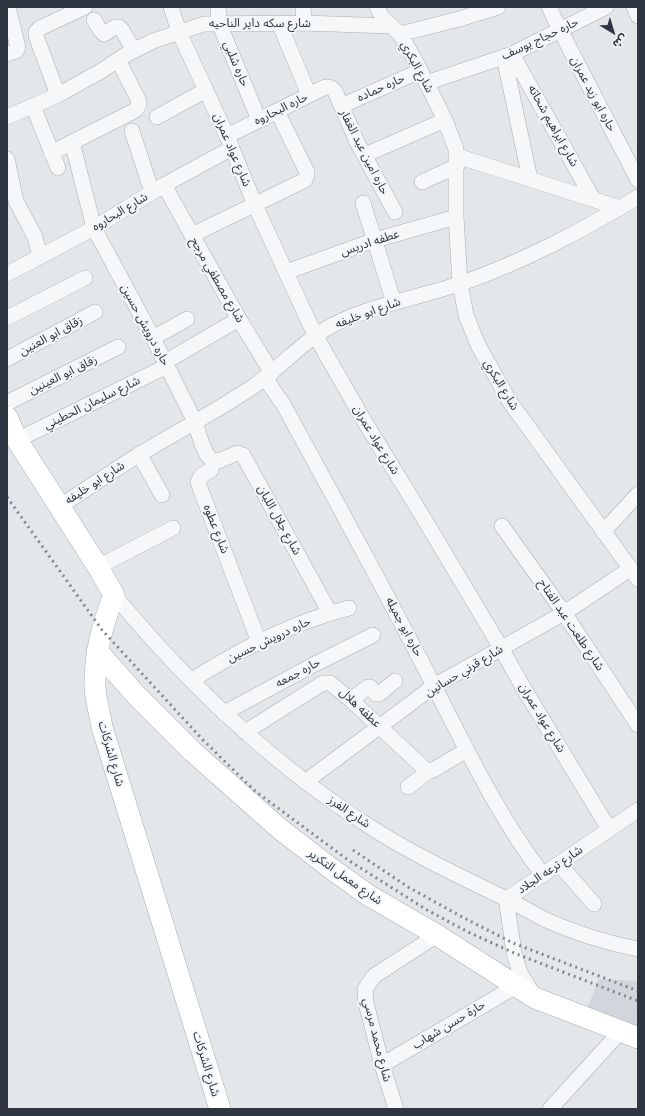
<!DOCTYPE html>
<meta charset="utf-8">
<style>
body{margin:0}
#map{position:relative;width:645px;height:1116px;overflow:hidden;background:#e4e7ea;font-family:"Noto Sans","Noto Sans Arabic",sans-serif}
canvas{display:block}
.frame{position:absolute;inset:0;border:8px solid #2d3641;pointer-events:none}
.north{position:absolute;left:593px;top:12px;width:40px;height:40px;-webkit-text-stroke:3px #f3f6f8;paint-order:stroke;rotate:142deg;font-size:11px;font-weight:700;line-height:16px;text-align:center;color:#2d3641}
.north::after{content:'';display:block;margin:auto;width:14px;height:18px;background:#2d3641;clip-path:polygon(50% 0,100% 100%,50% 72%,0 100%)}
</style>
<div id="map">
<canvas width="645" height="1116"></canvas>
<div class="frame"></div>
<div class="north">ش</div>
</div>
<script>
const g = document.querySelector('canvas').getContext('2d');
g.lineJoin = 'round';
function paint(path, color) { g.fillStyle = color; g.fill(path, 'evenodd'); }
function strokePath(path, color, width, dash) { g.strokeStyle = color; g.lineWidth = width; g.lineCap = dash ? 'butt' : 'round'; g.setLineDash(dash || []); g.stroke(path); }
function drawText(font, color, halo, rows, align = 'center') {
  g.font = font + ' "Noto Sans","Noto Sans Arabic",sans-serif'; g.lineWidth = 4; g.setLineDash([]); g.textBaseline = 'middle'; g.strokeStyle = halo; g.fillStyle = color; for (const [text, x, y, turn = 0] of rows) {
    g.save(); g.translate(x, y); g.rotate((+turn || 0) * Math.PI / 180); g.textAlign = isNaN(turn) ? turn : align; if (halo) g.strokeText(text, 0, 0); g.fillText(text, 0, 0); g.restore();
  }
}
const built = new Path2D(`
 M599,979l39,2v63l-57,-21z`);
const street = new Path2D(`
 M171,7l8,25 48,104 28,69 60,130 48,84 63,103 75,126 23,41 85,140
 M218,7l1,16 40,97
 M303,7l1,16
 M377,7l5,10 18,17 15,26 30,60 11,29v68l4,66 6,32 12,30 32,57 128,177
 M549,7l11,23 78,150
 M634,7l4,9
 M94,20l6,10 4,4 11,-7h4l3,3 12,20
 M279,23l30,72
 M400,34l59,-15 39,-12
 M7,54l9,-3 2,-4 -10,-40
 M512,54l81,145
 M504,57l26,122
 M426,83l86,-29 94,-47
 M58,95l-22,-59v-4l4,-4 45,-21
 M33,106l25,62
 M341,106l79,-35
 M7,117l51,-22 43,-24 26,-17 26,-13 51,-17 100,-1 86,3
 M157,117l49,-27
 M132,131l20,61
 M227,136l96,-48c5,-2 8,-1 12,3l22,51 38,70
 M72,142l22,86 59,110 42,84 7,22 5,11 5,5v5l-1,5 -10,6 -3,6 2,6 59,154
 M51,153l83,-42c4,-3 6,-7 4,-12l-20,-39
 M365,155l80,-35
 M457,156l163,52
 M7,159l9,42 19,36 5,20
 M422,182l35,-16
 M164,185l75,134 33,54
 M363,203l31,100
 M192,235l113,-55 2,-5v-3l-30,-61
 M286,272l89,-32 81,-23
 M7,274l87,-46 70,-43 68,-37
 M7,318l78,-40
 M153,338l34,-19
 M7,359l88,-47
 M165,362l74,-43
 M265,378l18,26c46,84 92,168 136,253 39,74 73,151 124,218
 M7,403l111,-56
 M17,440l150,-74
 M139,454l23,41
 M212,460l7,1 18,-8 6,2 87,158
 M59,507c27,-18 54,-36 81,-53 38,-23 77,-43 114,-68 29,-20 52,-49 85,-64 39,-18 82,-25 123,-39 63,-22 119,-52 176,-86
 M502,526l62,87 74,112
 M603,532l35,-38
 M98,567l75,-39
 M114,595c74,89 160,171 258,233 39,25 81,45 122,65 18,8 35,18 52,27 29,13 61,23 92,29
 M192,680c29,-18 59,-36 91,-49 21,-10 44,-17 66,-23
 M351,700l17,-13h2l6,7h3l16,-13
 M224,713l89,-48 60,-30
 M245,732l78,-49h7l21,17 75,70 3,1 4,-1 34,-20
 M305,782l129,-96 130,-73 66,-44
 M408,787l21,-16
 M559,864l35,40
 M534,996l-14,-23 -6,-20 -7,-49 1,-4 3,-4 127,-86
 M382,1065l134,-79
 M396,1109l-14,-44 -16,-62 -1,-14 9,-13 63,-41
 M550,1109l71,-78`);
const secondary = new Path2D(`
 M7,417l10,23 81,127 16,28c-12,30 -20,60 -19,93 1,13 5,26 7,39l118,382
 M97,651l39,44 57,57 87,77 53,41 35,25 69,40 98,63 86,33 17,7`);
const rail = new Path2D(`
 M7,497l95,133 100,109 53,52 93,69 79,50 41,22 46,21 124,48
 M353,850l55,37 56,31 49,25 125,48`);
const streetNames = [
 ["شارع سكه داير الناحيه",260,24],
 ["حاره حجاج يوسف",540,39,-25],
 ["حاره شلبي",236,64,67],
 ["شارع البكري",417,67,62],
 ["حاره حماده",381,88,-24],
 ["حاره ابو زيد عمران",593,94,62],
 ["حاره البحاروه",281,109,-26],
 ["شارع ابراهيم شحاته",553,126,61],
 ["شارع عواد عمران",232,150,67],
 ["حاره امين عبد الغفار",364,152,63],
 ["شارع البحاروه",120,212,-31],
 ["عطفه ادريس",370,243,-18],
 ["شارع مصطفي مرجح",217,280,60],
 ["شارع ابو خليفه",368,313,-20],
 ["حاره درويش حسين",145,325,62],
 ["زقاق ابو العنين",51,336,-28],
 ["زقاق ابو العينين",63,375,-26],
 ["شارع البكري",501,385,59],
 ["شارع سليمان الحطيني",92,403,-26],
 ["شارع عواد عمران",376,440,59],
 ["شارع ابو خليفه",95,483,-33],
 ["شارع جلال اللبان",279,520,61],
 ["شارع عطوه",216,529,69],
 ["شارع طلعت عبد الفتاح",571,625,56],
 ["حاره ابو جميله",404,627,62],
 ["حاره درويش حسين",269,640,-25],
 ["شارع قرني حسانين",464,671,-31],
 ["حاره جمعه",298,673,-28],
 ["عطفه هلال",360,708,43],
 ["شارع عواد عمران",542,718,59],
 ["شارع الشركات",111,754,74],
 ["شارع الفرز",349,812,34],
 ["شارع ترعه الجلاد",550,870,-34],
 ["شارع معمل التكرير",345,877,35],
 ["حارة حسن شهاب",449,1025,-31],
 ["شارع محمد مرسي",377,1040,76],
 ["شارع الشركات",206,1064,73]
];
paint(built, '#d2d6dc');
strokePath(street, '#a9aeb4', 16);
strokePath(secondary, '#a9aeb4', 22);
strokePath(street, '#f6f7f9', 15);
strokePath(secondary, '#fff', 21);
strokePath(rail, '#7f8892', 3, [2, 4]);
drawText('12px', '#2d3641', '#f3f6f8', streetNames);
</script>
